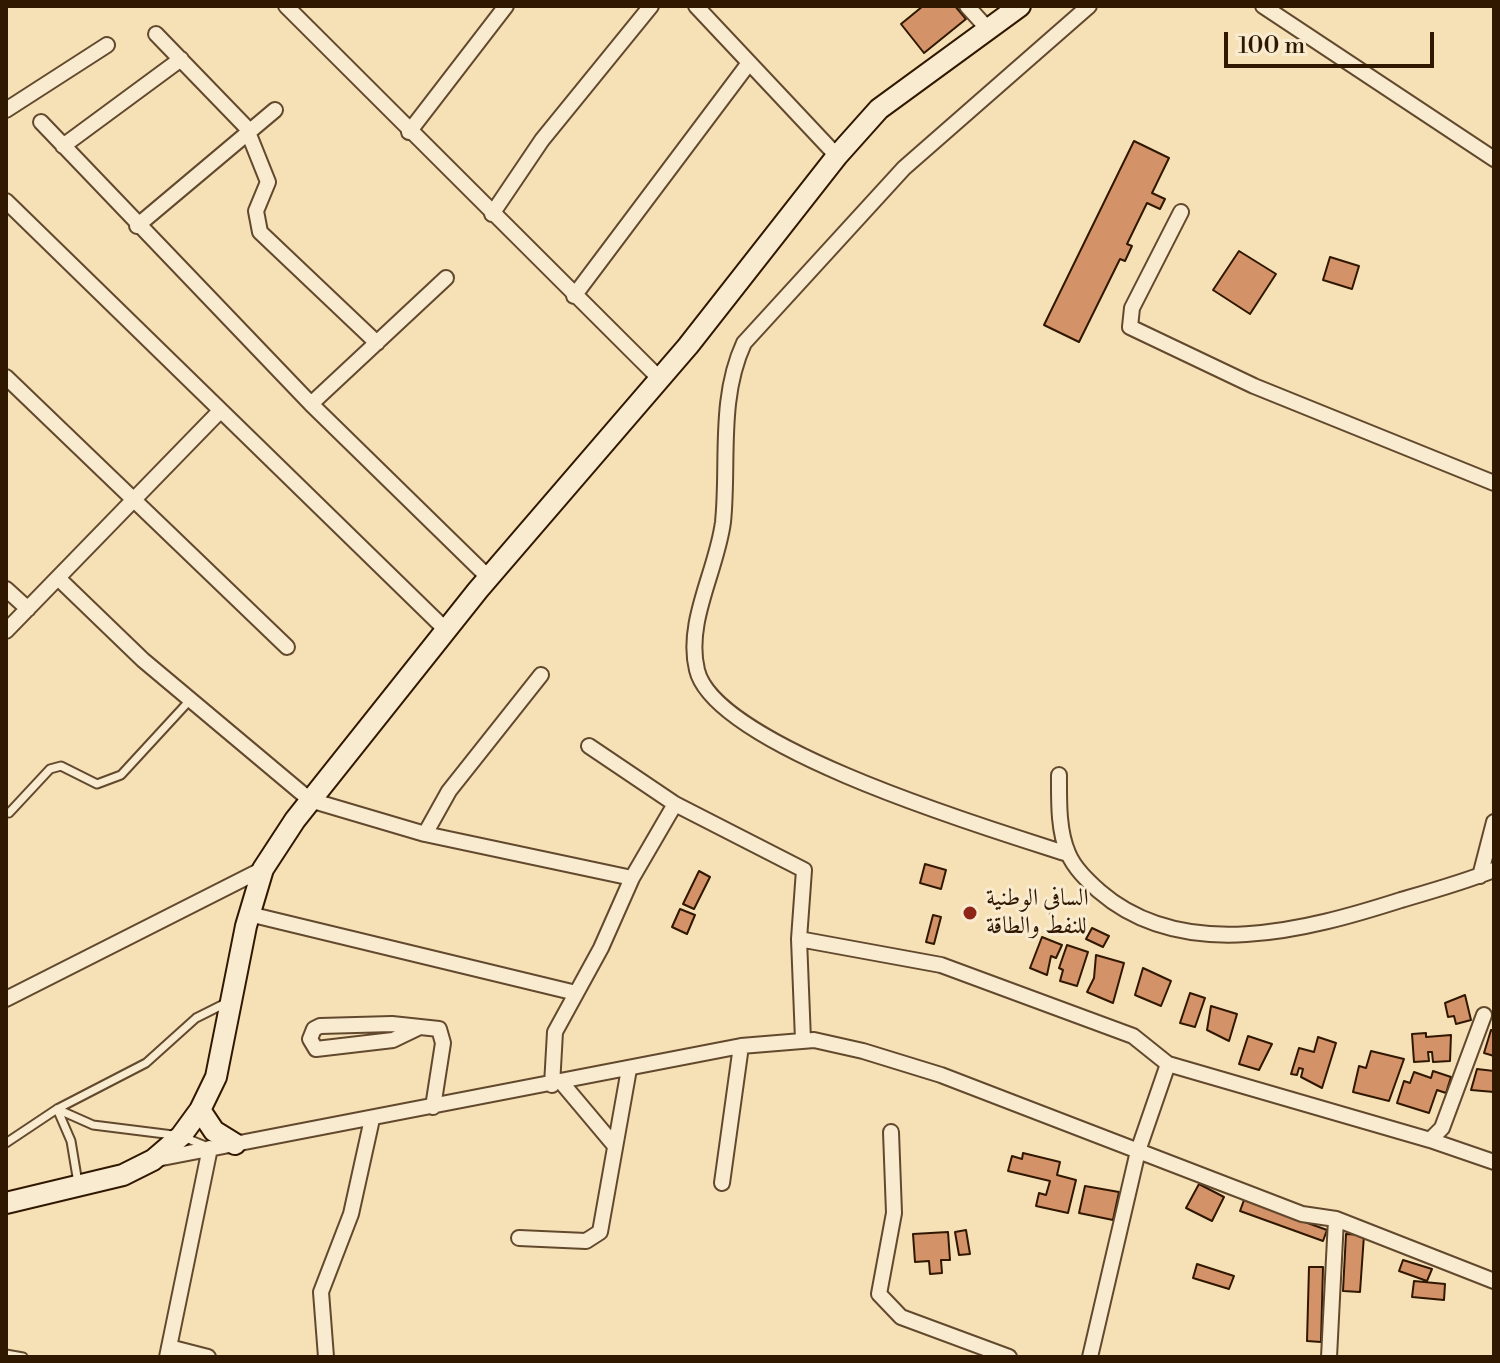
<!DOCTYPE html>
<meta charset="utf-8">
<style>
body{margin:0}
#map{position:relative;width:1500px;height:1363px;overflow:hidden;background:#f6e0b6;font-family:"Libre Bodoni",serif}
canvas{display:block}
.frame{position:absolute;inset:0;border:8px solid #301700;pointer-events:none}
.scale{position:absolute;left:1224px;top:32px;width:210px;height:36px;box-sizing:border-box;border:4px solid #301700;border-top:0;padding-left:10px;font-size:24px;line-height:28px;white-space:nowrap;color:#301700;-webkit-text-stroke:6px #f9ebd0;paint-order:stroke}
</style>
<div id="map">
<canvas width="1500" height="1363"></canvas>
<div class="frame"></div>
<div class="scale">100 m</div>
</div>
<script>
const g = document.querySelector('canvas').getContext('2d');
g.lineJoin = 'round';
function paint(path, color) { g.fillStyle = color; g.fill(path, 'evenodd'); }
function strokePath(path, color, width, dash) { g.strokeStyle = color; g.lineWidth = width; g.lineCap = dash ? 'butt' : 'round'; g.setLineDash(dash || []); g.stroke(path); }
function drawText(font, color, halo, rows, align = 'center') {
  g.font = font + ' "Libre Bodoni",Amiri,serif'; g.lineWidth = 6; g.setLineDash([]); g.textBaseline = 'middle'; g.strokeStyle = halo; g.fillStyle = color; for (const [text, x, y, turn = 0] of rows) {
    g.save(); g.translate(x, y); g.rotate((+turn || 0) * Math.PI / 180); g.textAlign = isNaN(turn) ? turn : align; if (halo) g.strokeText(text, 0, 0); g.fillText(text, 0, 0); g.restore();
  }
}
const building = new Path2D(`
 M923,6h32l11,13 -42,34 -23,-29z
 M1134,141l35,17 -17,35 13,6 -5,10 -13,-6 -20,41 5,2 -7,15 -5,-2 -41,83 -35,-17z
 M1239,251l37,23 -26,40 -37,-24z
 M1330,257l29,9 -7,23 -29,-9z
 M925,864l21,6 -5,19 -21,-6z
 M699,871l11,6 -16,32 -11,-5z
 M680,909l15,6 -8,19 -15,-7z
 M933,915l8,2 -7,27 -8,-2z
 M1092,928l17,8 -6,11 -17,-8z
 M1042,937l20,8 -6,13 -5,-2 -4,19 -17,-7z
 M1067,945l21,7 -11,34 -17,-5 3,-11 -4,-2z
 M1096,955l28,8 -11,40 -26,-11 7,-14z
 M1143,968l28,13 -10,25 -26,-11z
 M1190,993l15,5 -10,29 -15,-4z
 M1465,995l6,25 -15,4 -2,-8 -6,1 -3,-14z
 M1211,1006l26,8 -8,27 -22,-11z
 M1491,1030l3,1v25l-10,-3z
 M1426,1033v4l25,-2 -1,26 -17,1 -1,-10h-4l1,9 -15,1 -2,-28z
 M1248,1036l24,8 -13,26 -20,-6z
 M1318,1037l18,6 -14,45 -21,-11 2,-8 -4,-1 -2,7 -6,-1 8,-26 15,4z
 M1371,1051l33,8 -15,42 -36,-9 6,-26 7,2z
 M1477,1069l17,2v21l-23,-2z
 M1433,1071l18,6 -5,16 -9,-3 -8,23 -32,-10 7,-22 6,2 4,-11 17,6z
 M1023,1153l37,9 -3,13 19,5 -8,33 -32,-7 3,-13 7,2 4,-14 -42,-10 4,-15 10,3z
 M1199,1184l25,13 -12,24 -26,-13z
 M1085,1186l34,6 -6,28 -34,-7z
 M1244,1200l83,30 -4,11 -83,-30z
 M966,1230l4,24 -11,1 -4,-23z
 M948,1232l2,28h-9l1,13 -12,1 -1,-13 -14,1 -2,-28z
 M1346,1234l18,1 -4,57 -17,-1z
 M1403,1260l29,9 -5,12 -28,-10z
 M1197,1264l37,12 -5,13 -36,-11z
 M1309,1267h14l-2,75 -14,-1z
 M1414,1281l31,3 -1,16 -32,-3z`);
const service = new Path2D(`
 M9,813l41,-44 11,-3 36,18 24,-9 70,-76
 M57,1109l36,16 88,11 27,11
 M58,1111l13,30 7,42
 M6,1143l51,-34 89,-46 50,-45 32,-16
 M6,1354l17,3`);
const minor = new Path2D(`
 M286,6l374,373
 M696,6l141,150
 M967,6l20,22
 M1263,6l231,153
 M156,34l90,93 22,55 -12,29 4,21 117,111
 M6,110l101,-65
 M41,122l270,282 178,174
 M409,132l97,-126
 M63,146l118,-87
 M6,201l440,429
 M1181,212l-49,96 -2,19 124,59 240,97
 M492,214l50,-74 109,-134
 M137,226l138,-116
 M574,296l175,-233
 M6,377l281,270
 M311,404l135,-126
 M58,578l85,82 167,140 115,34 207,44
 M6,589l22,20
 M6,631l214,-220
 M589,746l86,58 129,66 -5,69 4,101
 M1059,775c0,25 -1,55 9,78 6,15 20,28 31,38 84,73 208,39 302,9 31,-9 63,-18 93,-30
 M425,834l24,-43 92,-116
 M1068,854c-75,-24 -353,-107 -371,-184 -12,-48 20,-100 26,-148 6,-59 -5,-123 21,-179l160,-175 185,-162
 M1480,876l14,-54
 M249,914l327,79
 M799,939l142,26 192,71 35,28
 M6,999l257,-130
 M420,1027l-27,13 -77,9 -6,-10 4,-10 6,-3 72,-2 47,5 4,14 -10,64
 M562,1083l53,63
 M552,1085l3,-53 46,-84 31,-70 43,-74
 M891,1132l3,81 -15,81 22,23 108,40
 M1430,1140l64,22
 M157,1159l584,-113 73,-6 49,11 78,24 361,139 34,5 158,62
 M722,1183l19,-137
 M519,1238l67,3 14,-9 29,-163
 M169,1347l39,10
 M167,1357l43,-209
 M326,1357l-5,-65 30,-78 21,-95
 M1090,1357l48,-206 30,-87 262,76 12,-12 42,-113
 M1329,1357l7,-138`);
const secondary = new Path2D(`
 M200,1110l14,21 21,13
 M6,1203l117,-28 30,-15 28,-24 19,-26 16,-33 30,-151 17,-57 32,-49 183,-230 210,-244 149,-190 42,-47 141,-103`);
const markers = [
 [970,913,8,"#8f2418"]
];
const poiNames = [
 ["السافي الوطنية",986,899],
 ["للنفط والطاقة",986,927]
];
paint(building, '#d39268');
strokePath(building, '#301700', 2);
strokePath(service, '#62492e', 11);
strokePath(minor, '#62492e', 18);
strokePath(secondary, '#301700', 24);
strokePath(service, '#f9ebd0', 7);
strokePath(minor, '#f9ebd0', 14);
strokePath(secondary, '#f9ebd0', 20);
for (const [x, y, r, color] of markers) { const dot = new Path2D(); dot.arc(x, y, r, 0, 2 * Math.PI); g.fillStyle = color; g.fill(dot); strokePath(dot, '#f9ebd0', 3); }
drawText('24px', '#301700', '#f9ebd0', poiNames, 'left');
</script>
